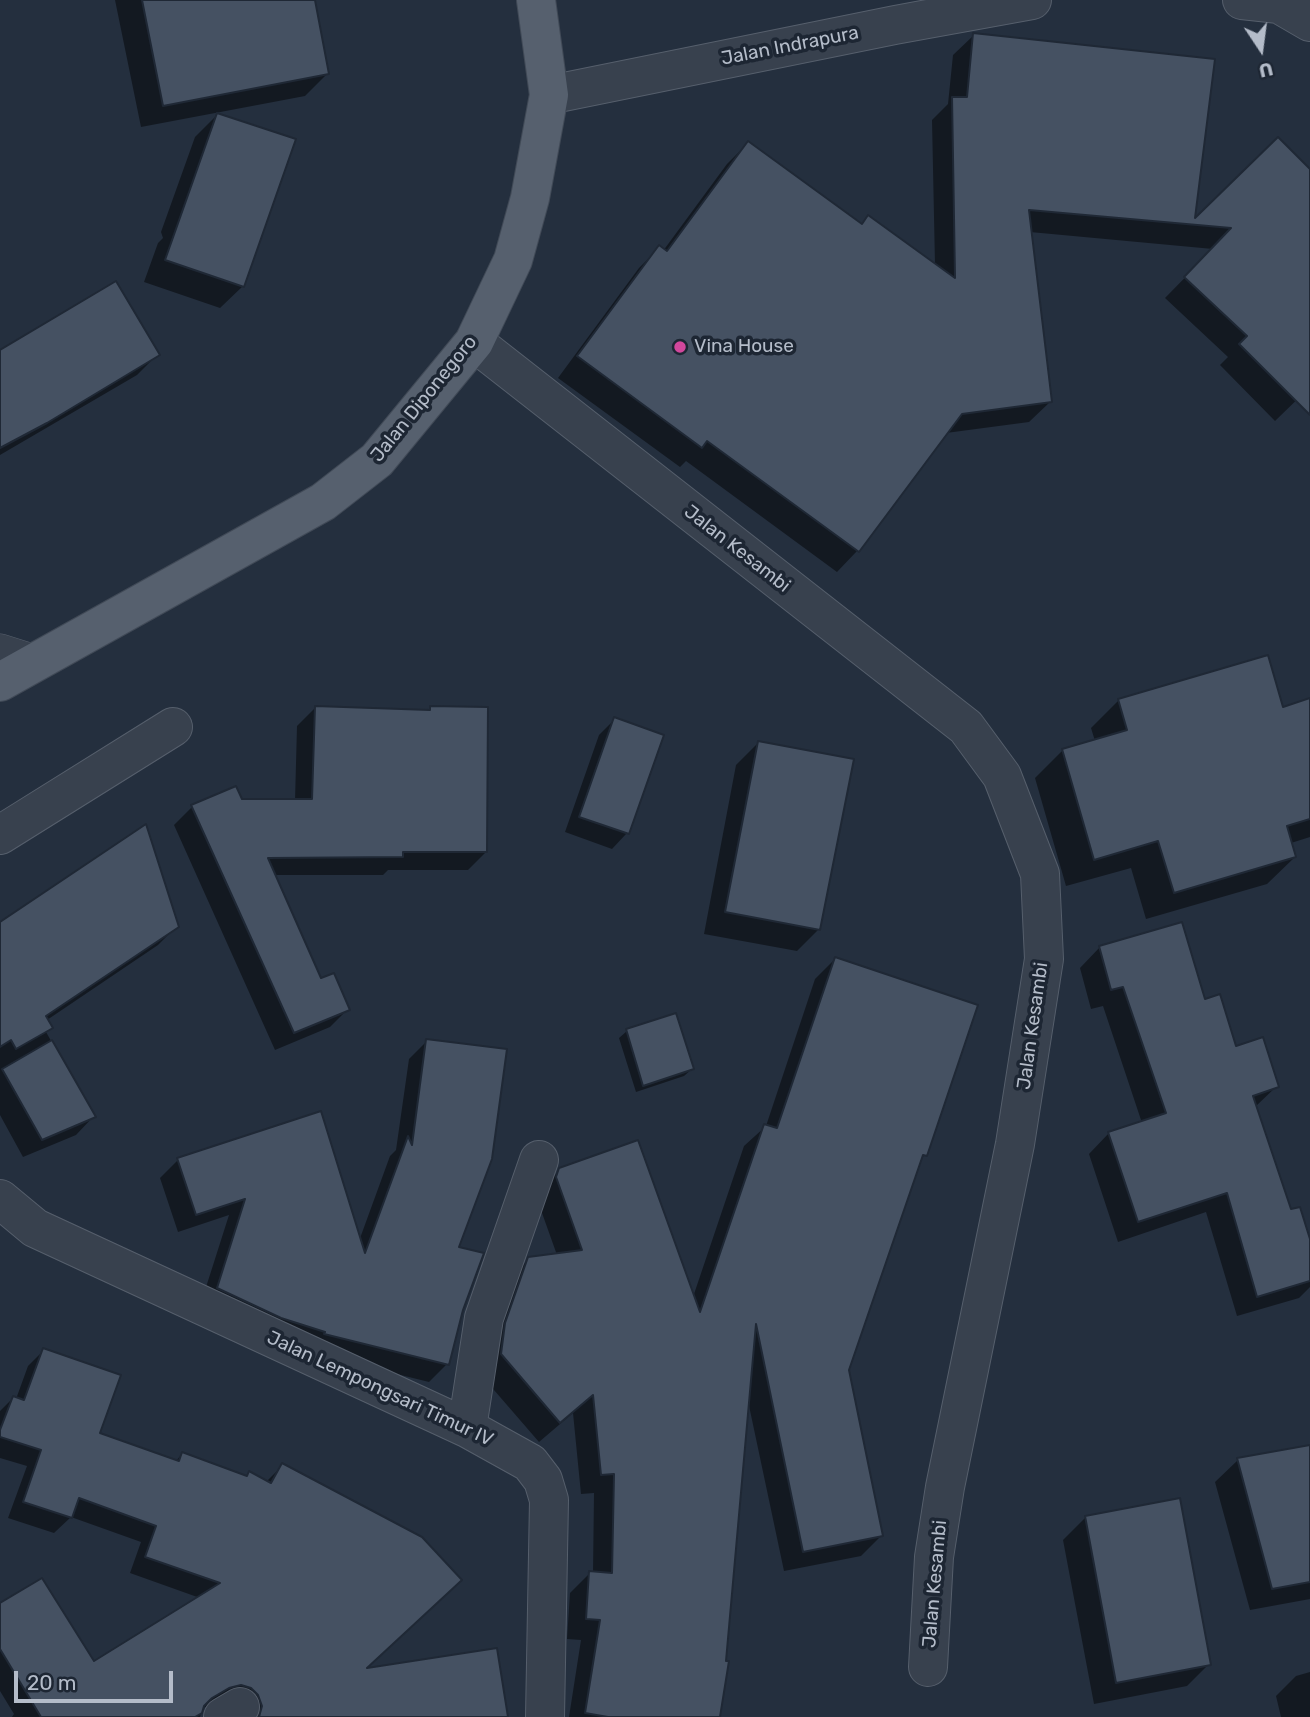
<!DOCTYPE html>
<style>
body{margin:0}
#map{position:relative;width:1310px;height:1717px;overflow:hidden;background:#242f3e;font-family:Rubik,sans-serif}
canvas{display:block}
.north{position:absolute;left:1226px;top:14px;width:70px;height:70px;-webkit-text-stroke:5px #1d2633;paint-order:stroke;rotate:167deg;font-size:19px;font-weight:700;line-height:28px;text-align:center;color:#b4bcc9}
.north::after{content:'';display:block;margin:auto;width:24px;height:32px;background:#b4bcc9;clip-path:polygon(50% 0,100% 100%,50% 72%,0 100%)}
.scale{position:absolute;left:14px;top:1671px;width:159px;height:32px;box-sizing:border-box;border:4px solid #b4bcc9;border-top:0;padding-left:9px;font-size:21px;line-height:24px;white-space:nowrap;color:#b4bcc9;-webkit-text-stroke:5px #1d2633;paint-order:stroke}
</style>
<div id="map">
<canvas width="1310" height="1717"></canvas>
<div class="north">U</div>
<div class="scale">20 m</div>
</div>
<script>
const g = document.querySelector('canvas').getContext('2d');
g.lineJoin = 'round';
function paint(path, color) { g.fillStyle = color; g.fill(path, 'evenodd'); }
function strokePath(path, color, width, dash) { g.strokeStyle = color; g.lineWidth = width; g.lineCap = dash ? 'butt' : 'round'; g.setLineDash(dash || []); g.stroke(path); }
function drawText(font, color, halo, rows, align = 'center') {
  g.font = font + ' Rubik,sans-serif'; g.lineWidth = 7; g.setLineDash([]); g.textBaseline = 'middle'; g.strokeStyle = halo; g.fillStyle = color; for (const [text, x, y, turn = 0] of rows) {
    g.save(); g.translate(x, y); g.rotate((+turn || 0) * Math.PI / 180); g.textAlign = isNaN(turn) ? turn : align; if (halo) g.strokeText(text, 0, 0); g.fillText(text, 0, 0); g.restore();
  }
}
const shadow = new Path2D(`
 M115,0h198l15,73 -23,23 -164,31z
 M974,35l219,188 117,-52v216l-35,34 -55,-56 8,-8 -63,-59 48,-49 -183,-17 20,170 -21,20 -83,11 -89,118 -20,21 -151,-111 -6,6 -122,-89 81,-110 20,-20 4,3 64,-87 21,-21 112,83 9,-9 66,48 -3,-145 16,-16 5,-49z
 M217,115l26,171 -23,22 -76,-26 14,-39 5,-5 -2,-6 34,-95z
 M0,352l157,3 -20,20 -137,80z
 M1119,700l162,9 29,-9v137l-19,6 4,14 -28,27 -121,35 -15,-51 -65,18 -31,-108 28,-28 32,-9 -4,-13z
 M315,708l112,4 4,-4 55,144 -18,18h-80l-5,5h-109l46,106 28,28 -18,18 -55,23 -101,-225 18,-18 44,-19 5,13h54l2,-75z
 M615,719l12,114 -15,16 -47,-17 34,-97z
 M758,743l61,186 -22,22 -93,-17 32,-169z
 M0,924l177,2 -19,19 -111,75 4,7 -5,5 48,84 -18,19 -53,22 -23,-42z
 M1100,947l104,54 31,47 42,38 -22,21 35,105 20,33v42l-11,11 -62,18 -31,-104 -88,30 -29,-88 20,-21 33,-10 -39,-117 -12,3 -11,-41z
 M835,959l90,196 -6,5 -72,210 34,166 -20,20 -77,15 -36,-170 -30,316h-149l12,-77 -14,-1 3,-46 20,-20h3l1,-80 -13,1 -8,-81 -34,29 -58,-67 28,-96 20,-20 28,-4 -20,-56 3,-8 20,-21 133,127 51,-151 22,-20 49,-147z
 M627,1031l65,38 -8,7 -48,16 -17,-54z
 M427,1041l29,207 5,61 -14,55 -18,18 -121,-30 -108,-46 29,-91 -51,17 -18,-54 18,-18 181,81 31,-85 6,-6 13,-91z
 M44,1350l54,84 77,28 7,-8 64,23 4,-4 16,9 16,-16 81,205 143,46h-261l-34,-13 -9,5 -2,8h-188l2,-3 -14,-23v-86l93,59 107,-66 -70,-25 11,-31 -70,-25 -17,16 -46,-15 19,-52 -27,-8v-47l13,-13 3,1 12,-33z
 M1310,1447v152l-60,11 -35,-128 23,-22z
 M1086,1517l123,147 -22,22 -93,18 -31,-164z
 M1310,1672v45h-29l-5,-21 20,-20z`);
const building = new Path2D(`
 M142,0h173l14,74 -166,32z
 M973,33l242,26 -20,159 83,-81 32,32v246l-71,-71 8,-8 -63,-59 47,-49 -202,-18 23,192 -90,12 -103,138 -152,-111 -5,7 -125,-92 82,-111 8,6 81,-110 114,83 6,-9 87,63 -3,-181h15z
 M217,113l79,26 -52,148 -79,-27z
 M116,281l44,74 -113,68 -47,25v-98z
 M1268,655l15,52 27,-9v121l-23,7 9,31 -122,36 -16,-52 -64,19 -32,-111 65,-19 -9,-31z
 M315,706l115,4v-4l58,1 -1,145h-84v5l-135,1 53,120 13,-5 16,37 -56,23 -103,-228 45,-19 6,13h70z
 M614,717l50,18 -35,99 -50,-17z
 M758,741l96,18 -34,171 -95,-18z
 M146,824l33,103 -133,89 7,12 -37,21 -5,-9 -11,7v-125z
 M1182,922l23,77 15,-5 16,52 27,-9 16,50 -26,9 38,113 9,-2 10,32v42l-53,16 -30,-104 -89,29 -30,-90 58,-19 -43,-126 -12,3 -12,-44z
 M835,957l143,48 -51,151 -4,-1 -74,215 34,166 -80,16 -47,-228 -30,337h3l-9,56h-112l-23,-4 15,-93 -14,-1 3,-48 23,2 2,-99 -13,1 -8,-80 -33,28 -59,-69 4,-31 23,-66 54,-7 -26,-73 3,-9 79,-28 62,172 64,-188 13,4z
 M676,1013l18,56 -51,17 -17,-57z
 M426,1039l81,10 -15,110 -33,88 25,6 -21,57 -14,55 -125,-31 1,-2 -44,-14 -64,-30 28,-89 -49,16 -19,-57 144,-47 44,142 43,-117 4,9z
 M52,1040l44,77 -54,23 -40,-71z
 M43,1348l78,27 -21,58 79,28 3,-9 65,24 2,-5 22,12 11,-20 140,74 40,43 -95,88 130,-20 11,69h-249l3,-11 -4,-11 -7,-7 -10,-3 -12,3 -17,10 -8,8 -2,7 -7,4h-154l-41,-68v-46l42,-25 52,83 126,-78 -75,-26 11,-31 -77,-28 -7,20 -49,-16 18,-52 -41,-13v-7l13,-34 11,4z
 M1310,1445v137l-38,7 -35,-131z
 M1180,1498l31,167 -95,18 -31,-167z`);
const service = new Path2D(`
 M0,650l38,12`);
const minor = new Path2D(`
 M1242,0l37,4 31,18
 M549,95l346,-70 137,-25
 M474,342l492,385 36,49 38,98 4,85 -29,185 -70,343 -11,70 -6,110
 M0,835l173,-108
 M0,1199l35,29 432,200 63,35 13,17 6,20 -4,217
 M467,1428l17,-110 55,-158
 M223,1717l17,-10`);
const primary = new Path2D(`
 M0,682l323,-180 54,-42 97,-118 39,-82 17,-62 19,-103 -13,-95`);
const markers = [
 [680,347,7,"#d1479c"]
];
const streetNames = [
 ["Jalan Indrapura",790,46,-11],
 ["Jalan Diponegoro",424,399,-51],
 ["Jalan Kesambi",737,549,38],
 ["Jalan Kesambi",1033,1026,-82],
 ["Jalan Lempongsari Timur IV",380,1389,25],
 ["Jalan Kesambi",935,1584,-85]
];
const poiNames = [
 ["Vina House",694,347]
];
paint(shadow, '#0007');
paint(building, '#455162');
strokePath(building, '#1f2835', 2);
strokePath(service, '#565f6c', 33);
strokePath(minor, '#565f6c', 40);
strokePath(primary, '#414a57', 40);
strokePath(service, '#38414e', 32);
strokePath(minor, '#38414e', 38);
strokePath(primary, '#56606e', 38);
for (const [x, y, r, color] of markers) { const dot = new Path2D(); dot.arc(x, y, r, 0, 2 * Math.PI); g.fillStyle = color; g.fill(dot); strokePath(dot, '#1d2633', 2.5); }
drawText('19px', '#b4bcc9', '#1d2633', streetNames);
drawText('19px', '#b4bcc9', '#1d2633', poiNames, 'left');
</script>
